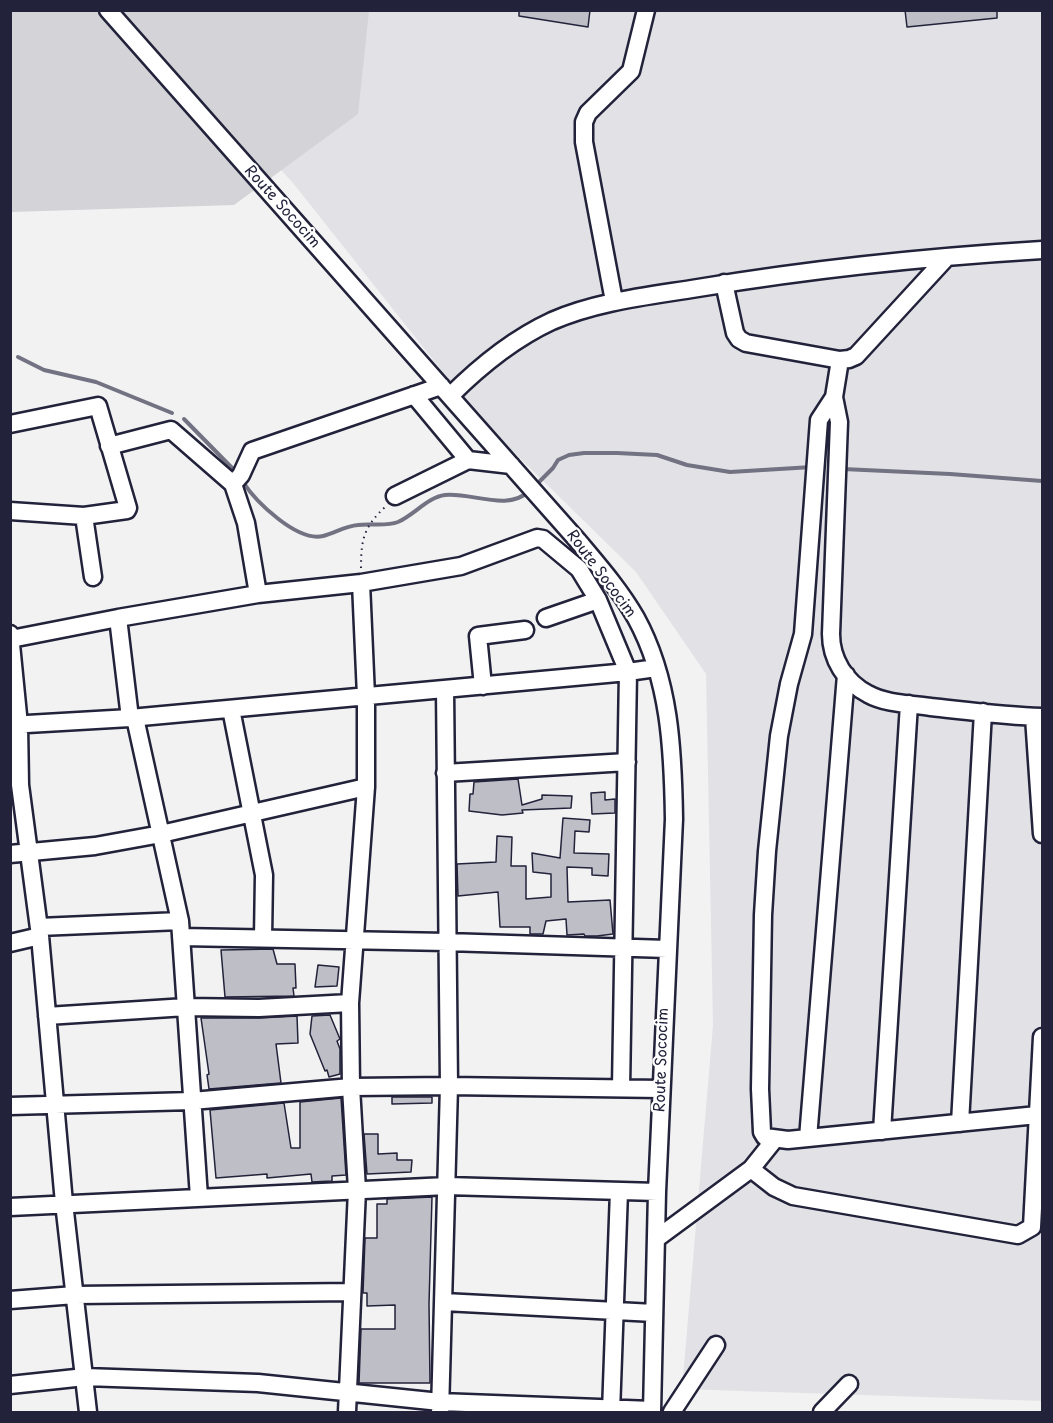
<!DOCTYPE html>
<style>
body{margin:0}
#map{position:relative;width:1053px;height:1423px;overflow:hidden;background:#f2f2f3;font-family:"Playpen Sans",sans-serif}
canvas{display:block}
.frame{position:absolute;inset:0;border:12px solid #22223b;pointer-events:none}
</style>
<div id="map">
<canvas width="1053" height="1423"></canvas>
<div class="frame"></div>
</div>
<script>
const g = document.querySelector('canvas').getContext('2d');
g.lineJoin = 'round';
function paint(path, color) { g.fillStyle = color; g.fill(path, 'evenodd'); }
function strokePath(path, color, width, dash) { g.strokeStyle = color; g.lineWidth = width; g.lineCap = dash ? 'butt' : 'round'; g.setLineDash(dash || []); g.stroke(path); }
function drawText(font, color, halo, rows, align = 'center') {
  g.font = font + ' "Playpen Sans",sans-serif'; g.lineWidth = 4.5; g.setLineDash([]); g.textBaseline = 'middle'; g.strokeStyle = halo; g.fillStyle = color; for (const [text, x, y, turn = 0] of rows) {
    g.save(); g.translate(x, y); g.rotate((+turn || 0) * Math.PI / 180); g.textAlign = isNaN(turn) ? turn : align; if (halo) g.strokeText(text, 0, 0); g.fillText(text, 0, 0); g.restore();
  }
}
const built = new Path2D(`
 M134,11h908v1390l-360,-12 31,-364 -7,-351 -70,-102 -156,-153 -187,-236z`);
const green = new Path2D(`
 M10,11h359l-11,103 -124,91 -223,7z`);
const stream = new Path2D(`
 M18,357l26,13 52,12 76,31
 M184,419l52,53
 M843,469l107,5 92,7
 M243,482c13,20 54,60 80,54 12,-3 22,-10 35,-11 13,-2 27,2 40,-3 16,-7 30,-25 47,-27 26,-3 63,17 84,-4
 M535,486l18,-18 5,-8 11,-5 15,-2h33l40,2 30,10 43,7 82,-5`);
const building = new Path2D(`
 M519,10h71l-2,17 -69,-11z
 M905,10h92v8l-90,9z
 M518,779l4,26 20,-6v-4l30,1 -1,12 -49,2 1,3 -21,2 -33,-4 1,-17h3l1,-12z
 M605,792v8l10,-1v14l-23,1 -1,-21z
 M563,818l27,2 -1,12 -14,-1 -1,22 35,1 -1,22 -16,-1v-7l-25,-1 1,35 42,-2 3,34 -16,2h-12l-1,-2 -17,1 -1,-16 -20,2 -3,13h-13v-7h-30l-2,-35 -40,4 -1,-32 39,-2 1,-26 15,1 -1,29h15v33l25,-2v-23l-18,-2 -1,-19 28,5z
 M273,949l4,15h18l1,24h-3l1,8 -69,1 -4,-47z
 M318,965l21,2 -2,19 -22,1z
 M330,1015l10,24 -3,2 3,8v25l-11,3 -2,-7 -2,1 -15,-37 2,-18z
 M297,1016l1,27 -22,1 5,39 -72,6 -2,-14 2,-1 -8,-56h58z
 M392,1097h40v6l-40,1z
 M341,1098l5,77 -14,1v5l-20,1 -1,-8 -44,4v-4l-51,4 -6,-68 74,-7 7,45h9v-46z
 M364,1134h14v20l19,-1v7h15l-1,12 -44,2z
 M432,1197l-3,107 1,79h-71l2,-54h34v-24l-28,1v-13h-4l2,-55h12v-34h10v-5z`);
const path = new Path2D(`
 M361,568c0,-30 3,-41 25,-62`);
const minor = new Path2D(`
 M108,10l470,531c21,25 42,49 58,77 34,62 37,132 38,201l-17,373 -5,220
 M724,283l11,50 4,6 7,4 94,17 9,-1 7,-3 91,-99
 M614,301l-30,-159v-20l4,-9 43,-42 15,-61
 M840,360l-6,37 5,25 -8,212c0,25 14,48 37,60 18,10 43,10 63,13 37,4 74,9 111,10
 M414,395l54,65
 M450,396c30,-30 63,-57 102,-75 46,-20 97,-25 146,-33 114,-19 229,-31 344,-38
 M834,397l-15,23 -16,214 -14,50 -10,52 -12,115 -4,64 -3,174 2,43 3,5 23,3 249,-25
 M10,424l88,-18 30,102 -1,2 -43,6 -74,-5
 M109,446l62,-16 62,54 13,39 12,71
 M233,484l8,-9 11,-24 189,-65
 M395,496l73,-36 43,5
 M84,516l9,61
 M118,618l12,100
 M546,618l52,-18
 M10,634l9,91 1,60 20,151 24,267 24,209
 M11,639l107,-21 140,-24 103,-11 100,-17 76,-28 6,1 36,30 19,31 30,72 -7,416
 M483,686l-5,-50 47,-6
 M231,709l33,166 -1,63
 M1034,717l8,117
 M135,718l45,203 19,276
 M10,725l120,-7 498,-46 28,-4
 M445,773l182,-11
 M10,854l85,-8 66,-12 205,-47
 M39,927l141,-6
 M181,937l266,5 220,7
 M10,943l30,-7
 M47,1016l139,-9 73,1 91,-5
 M10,1106l182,-5 159,-14 98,-1 212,3
 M960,1123l23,-411
 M882,1131l27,-427
 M808,1138l38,-463
 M751,1169l23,18 19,9 225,39 14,-8 10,-190
 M10,1207l437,-21 210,6
 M656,1239l95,-70 24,-30
 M10,1300l65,-5 277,-3
 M444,1302l210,11
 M10,1385l75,-8 173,6 182,19 212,8
 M347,1412l10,-222 -6,-103 -1,-84 16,-216v-91l-5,-113
 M440,1412l9,-326 -4,-397
 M611,1412l8,-221
 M672,1412l44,-67
 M822,1412l27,-28`);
const streetNames = [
 ["Route Sococim",282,207,48],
 ["Route Sococim",601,574,53],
 ["Route Sococim",662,1060,-88]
];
paint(built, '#e2e2e6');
paint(green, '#d3d3d8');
strokePath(stream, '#727282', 4);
paint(building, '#bebec6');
strokePath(building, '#22223b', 1.5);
strokePath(minor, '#22223b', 21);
strokePath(path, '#22223b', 2, [1.5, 4.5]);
strokePath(minor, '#fff', 16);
drawText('15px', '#22223b', '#fff', streetNames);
</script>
